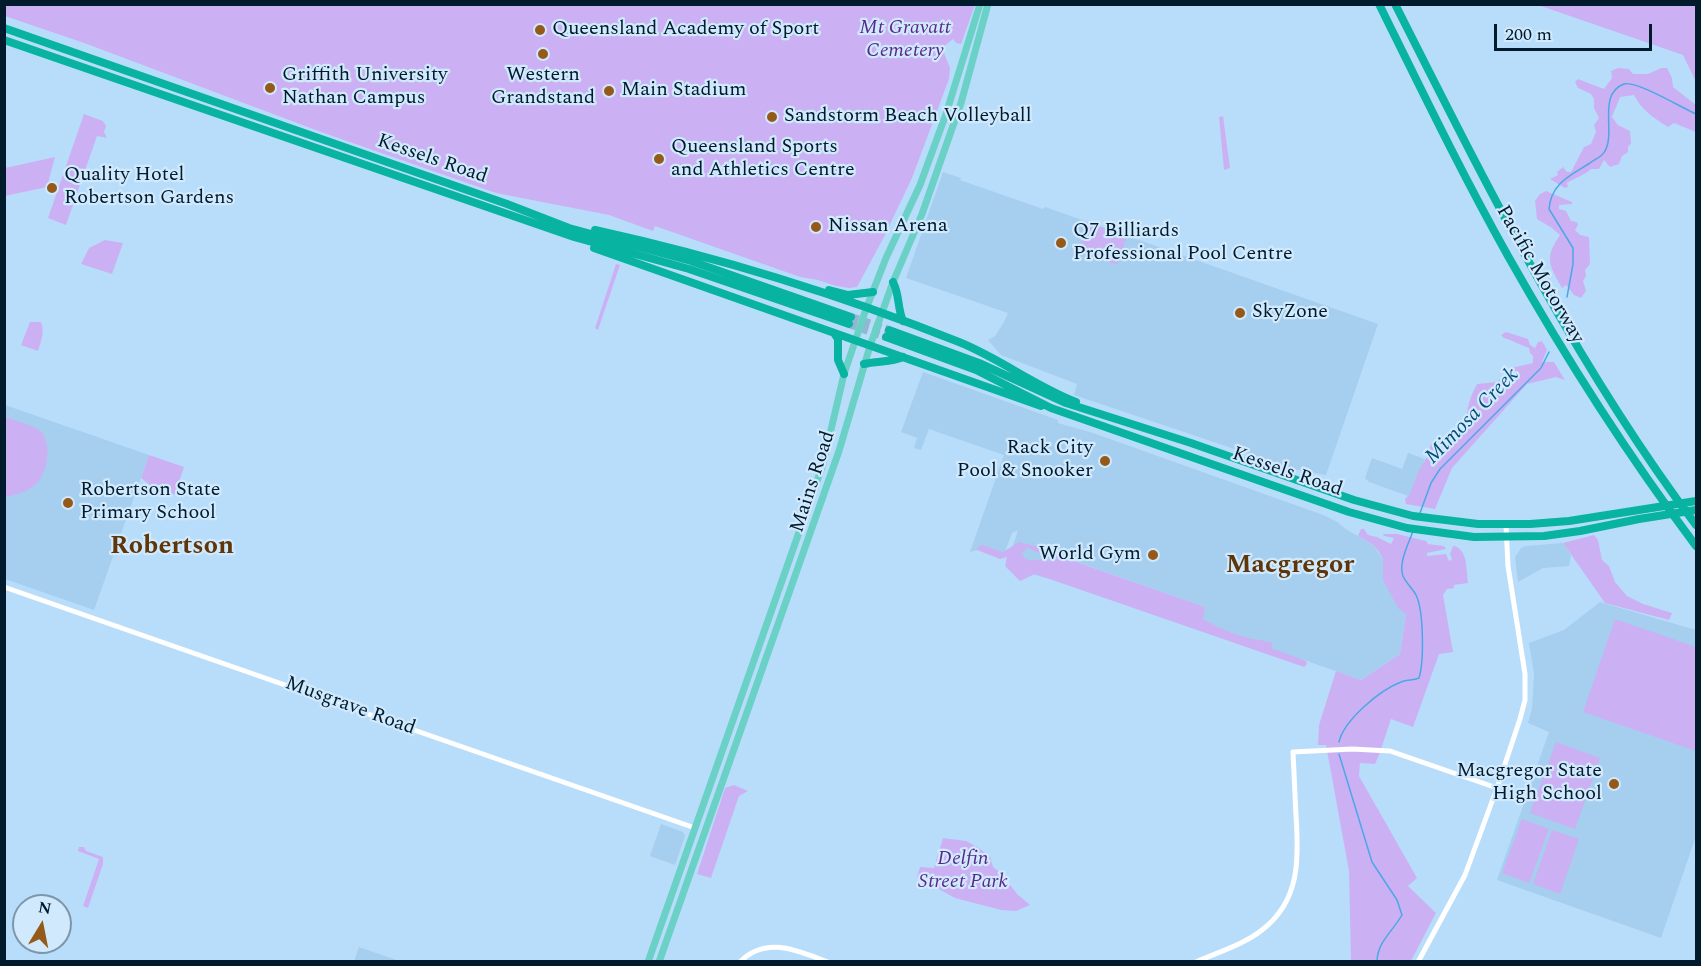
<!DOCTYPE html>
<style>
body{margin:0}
#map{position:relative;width:1701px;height:966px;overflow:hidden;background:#b8ddfb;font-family:Spectral,serif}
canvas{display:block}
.frame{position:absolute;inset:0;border:6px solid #011a2c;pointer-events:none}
.north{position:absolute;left:12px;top:894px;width:60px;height:60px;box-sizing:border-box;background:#d0e9fd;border:2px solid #7d96a9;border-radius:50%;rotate:10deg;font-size:16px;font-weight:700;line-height:24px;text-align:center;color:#011a2c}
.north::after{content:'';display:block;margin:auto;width:21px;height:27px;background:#955a1a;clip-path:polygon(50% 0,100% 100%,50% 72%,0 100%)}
.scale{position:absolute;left:1494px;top:24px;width:158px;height:27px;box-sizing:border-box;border:3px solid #011a2c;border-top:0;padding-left:8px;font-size:18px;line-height:21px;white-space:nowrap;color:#011a2c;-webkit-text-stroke:4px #d0e9fd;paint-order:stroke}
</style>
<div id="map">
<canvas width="1701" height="966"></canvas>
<div class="frame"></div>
<div class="north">N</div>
<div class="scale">200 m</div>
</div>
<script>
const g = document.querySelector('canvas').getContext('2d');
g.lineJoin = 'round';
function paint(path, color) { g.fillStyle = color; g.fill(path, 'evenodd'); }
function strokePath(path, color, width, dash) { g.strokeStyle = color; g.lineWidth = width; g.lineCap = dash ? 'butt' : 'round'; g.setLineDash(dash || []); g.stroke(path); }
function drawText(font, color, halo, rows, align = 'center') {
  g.font = font + ' Spectral,serif'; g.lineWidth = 4.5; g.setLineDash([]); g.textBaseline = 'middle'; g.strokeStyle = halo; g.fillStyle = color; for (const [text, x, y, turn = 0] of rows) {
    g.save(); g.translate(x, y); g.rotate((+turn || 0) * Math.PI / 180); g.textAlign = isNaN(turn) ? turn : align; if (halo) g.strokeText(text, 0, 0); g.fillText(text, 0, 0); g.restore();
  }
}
const built = new Path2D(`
 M943,172l18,6 -1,2 83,29 2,-2 333,117 -52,151 -29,-5 -223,-75 3,-11 -76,-29 -13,-15 7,-4 9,-14 4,-9 -102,-35z
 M923,372l135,48v3l35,10 233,83 11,6 10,8 25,14 11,15v21l23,34 -6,40 -39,26 -54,-19 -107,-31 5,-23 -153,-54 -7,25 -33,-11 -4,-6 10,-31 -6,3 -9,24 -26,-7 -7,2 34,-97 -75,-26 -8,21 -7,-2 3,-10 -16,-6z
 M5,405l144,50 -55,155 -89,-31z
 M1408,453l17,6 -14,38 -42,-15 -4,-4 7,-20 30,11z
 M1563,543l8,12 -2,11 -26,2 -25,14 -3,-25 6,-9 5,-2z
 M1600,602l96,28v206l-35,102 -164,-58 52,-148 -21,-9 4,-15 2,-34 -5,-31 35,-13z
 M661,824l22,8 2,4 -10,29 -25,-9z
 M359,947l40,14h-45z`);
const green = new Path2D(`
 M5,4h970v1l-14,39 -5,-1 -3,-4 -11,9 8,20 -1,11 -37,99 -28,59 -27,50 -8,1 -13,-2 -18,-6 -18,-3 -145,-51 -2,5 -44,-16 -113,-22 -175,-61 -234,-88 -82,-28z
 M1538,5h158v77l-13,-27z
 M1618,68l11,1 4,5h15l13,-6h6l5,10 1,9 23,18v27l-22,-9 -6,4c-14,-9 -27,-17 -34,-32l-14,2 -8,20 6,8 12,6 1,12 -3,4v5l-6,4 -3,8 -9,3 -6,-7 -5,9h-8c-9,8 -15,8 -24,14l1,4 -3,1 -15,-9 8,-4 -1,-3 6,-5 4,5h4l13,-25 7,-3 5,-12 -2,-7 5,-7 -5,-10v-9l-3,-5 -13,-6 -3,-6 3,-3 26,10 8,-11 -1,-7z
 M84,114l19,7 3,5 -2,6 3,6 -10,-2 -31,89 -18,-7z
 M1223,116l7,52 -6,2 -5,-53z
 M55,157l-8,30 -42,9v-28z
 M1546,191l26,11v2l-13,1v4l7,2 5,10 6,1 1,3 -3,5 5,5 9,2 1,27 -5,6 1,6 -3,5 3,10 -5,7 -7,-3 -8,-10 -4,3c-13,-23 -18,-30 -2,-53l-8,-7 -15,-9 -2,-18 5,-7z
 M1088,222l39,14 -10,29 -39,-13z
 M105,240l18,3 -11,31 -31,-10 8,-16z
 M616,264l4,1 -22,65 -3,-2z
 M30,322h11c4,10 0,19 -3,29l-17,-6z
 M1506,332l22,7 2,6 5,3 3,-6 4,-1 5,9 -5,12h12l11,18 -9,-3 -29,7 -75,84 -17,41 -29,-5 -1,-5 5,-5 9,-24 8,-13 5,-16 9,-2 5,4 7,-8 15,-4c-3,-17 0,-31 9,-47l20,-2 14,-14 22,-5v-7l-3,-3 -1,-5c-9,-3 -17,-8 -25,-10l-3,-3z
 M5,417c10,4 31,8 38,17 4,6 5,16 4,23 -3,28 -17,35 -42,40z
 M149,455l35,12 -9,27 -11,2 -23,-18z
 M1361,529h3l4,6 9,2 14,7 3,-6 -10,-2 -1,-2h14l29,7 2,3 16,2 2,3 -19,4v3l19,-2 3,7 3,-2 -2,-5 3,-8c15,2 13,23 15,37l-14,2v3l-7,1 -4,6 10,57 -14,2 -26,73 -22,-8 -12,36 -4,9 -15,-1 -1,13 58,102 -9,8 28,27 -25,48h-60l-2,-90 -23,-126h-8l1,-20 17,-54 25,9 39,-26 6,-40 -8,-6 -15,-28v-21l-4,-7 -7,-8 -14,-8z
 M1594,535l4,5 4,20 7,6 6,16 12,14 16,8 29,9 -3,7 -64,-17 -42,-60z
 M1019,542l23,6 -4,5 -10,-5 -7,5c6,10 13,7 23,6l5,3 2,-9 154,54 -2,12c9,6 40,19 50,20 7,1 13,2 20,4l-2,5 35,13 1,3 -3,3 -269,-93 -15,7 -15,-15 2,-9 -7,2 -23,-9 1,-3 4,-2 21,7z
 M1615,619l81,28v104l-113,-39z
 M1556,742l44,16 -25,71 -45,-16z
 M734,785l14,6 -9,5 -28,82 -14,-4 28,-86z
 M1522,819l27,10 -20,54 -27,-10z
 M1552,830l27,9 -19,55 -27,-10z
 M943,838l23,3 13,7 11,9 3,10 9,7 15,20 13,11 -14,6 -15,-1 -46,-12 -38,-21 3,-10 14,1z
 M79,847h5l2,4 17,6v7l-15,44 -5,-2 16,-47 -21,-8z`);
const stream = new Path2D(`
 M1567,297l6,-33v-16l-24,-39c2,-26 22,-34 41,-46 5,-4 12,-6 15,-12 11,-19 -8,-57 19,-67 12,-4 58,24 72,30
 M1420,513l11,-30 9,-14 101,-101 8,-16
 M1339,742c5,-22 41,-52 62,-60 6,-3 12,-1 18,-4 5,-16 5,-67 -3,-83 -3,-6 -10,-12 -13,-19 -5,-13 6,-33 10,-45
 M1339,754l33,108 25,38 5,15c-9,16 -25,27 -25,47`);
const highwayTunnel = new Path2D(`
 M851,317l38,13
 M849,324l37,13`);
const minor = new Path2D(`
 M4,587l691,241
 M740,962c26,-27 58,-11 88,0
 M1196,962c22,-10 47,-17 66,-32 38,-29 37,-71 34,-114 -1,-21 -2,-43 -3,-64l59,-3 38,2 107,37
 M1418,962l47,-87 32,-87 23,-69 5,-19v-26l-17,-108 -2,-41`);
const major = new Path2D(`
 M648,962l175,-498 21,-90 22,-65 20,-51 34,-73 26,-71 34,-110
 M659,962l180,-511 31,-105 23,-64 29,-68 39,-111 27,-99`);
const highway = new Path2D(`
 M1379,4c42,85 83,170 129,252 57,101 119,198 188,290
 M1395,4c91,180 180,360 301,521
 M4,28l503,176 62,24 122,33 160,56
 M4,40l570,197 115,32 160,55
 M595,230c123,27 246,65 364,112 40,16 76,44 117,60
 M594,248l447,158
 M893,282c7,14 4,25 10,39
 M829,290l19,5 25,-3
 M889,330l90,33 87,40 125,40 163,57 59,16 65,8h52l39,-3 127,-20
 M834,333l4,6v21l6,14
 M886,337l90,33 75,38 298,104 58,16 67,9 70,-1 36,-5 59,-12 57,-9
 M864,364c12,-3 30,-2 39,-7`);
const markers = [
 [540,30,6,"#955a1a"],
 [543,54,6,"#955a1a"],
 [270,88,6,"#955a1a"],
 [609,91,6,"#955a1a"],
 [772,117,6,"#955a1a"],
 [659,159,6,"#955a1a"],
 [52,188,6,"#955a1a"],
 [816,227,6,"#955a1a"],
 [1061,243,6,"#955a1a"],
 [1240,313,6,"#955a1a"],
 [1105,461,6,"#955a1a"],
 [68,503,6,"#955a1a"],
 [1153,555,6,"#955a1a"],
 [1614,784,6,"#955a1a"]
];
const parkNames = [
 ["Mt Gravatt",905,29],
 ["Cemetery",905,52],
 ["Delfin",963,860],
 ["Street Park",963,883]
];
const poiNames = [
 ["Queensland Academy of Sport",552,30],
 ["Griffith University",282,76],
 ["Nathan Campus",282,99],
 ["Western",543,76,"center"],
 ["Grandstand",543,99,"center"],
 ["Main Stadium",621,91],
 ["Sandstorm Beach Volleyball",784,117],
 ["Queensland Sports",671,148],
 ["and Athletics Centre",671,171],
 ["Quality Hotel",64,176],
 ["Robertson Gardens",64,199],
 ["Nissan Arena",828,227],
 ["Q7 Billiards",1073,232],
 ["Professional Pool Centre",1073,255],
 ["SkyZone",1252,313],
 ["Rack City",1093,449,"right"],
 ["Pool & Snooker",1093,472,"right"],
 ["Robertson State",80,491],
 ["Primary School",80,514],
 ["World Gym",1141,555,"right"],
 ["Macgregor State",1602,772,"right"],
 ["High School",1602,795,"right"]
];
const streetNames = [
 ["Kessels Road",432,160,19],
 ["Pacific Motorway",1539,275,60],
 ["Kessels Road",1287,473,19],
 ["Mains Road",814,482,-72],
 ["Musgrave Road",350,707,20]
];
const waterNames = [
 ["Mimosa Creek",1473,417,-46]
];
const districtNames = [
 ["Robertson",172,548],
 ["Macgregor",1290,567]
];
paint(built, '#a6ceef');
paint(green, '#cbb1f3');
strokePath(stream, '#4ca7e7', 1.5);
strokePath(highwayTunnel, '#93b6d2', 8, [8, 4]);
strokePath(minor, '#fff', 5);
strokePath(major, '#6bd1c7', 7);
strokePath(highway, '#08b3a1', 8);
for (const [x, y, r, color] of markers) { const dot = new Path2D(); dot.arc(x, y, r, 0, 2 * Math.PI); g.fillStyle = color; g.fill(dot); strokePath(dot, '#d0e9fd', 2); }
drawText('italic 20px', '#59278b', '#d0e9fd', parkNames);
drawText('20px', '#011a2c', '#d0e9fd', poiNames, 'left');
drawText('20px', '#011a2c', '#d0e9fd', streetNames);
drawText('italic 21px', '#024c76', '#d0e9fd', waterNames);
drawText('bold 26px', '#5f3609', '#d0e9fd', districtNames);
</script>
